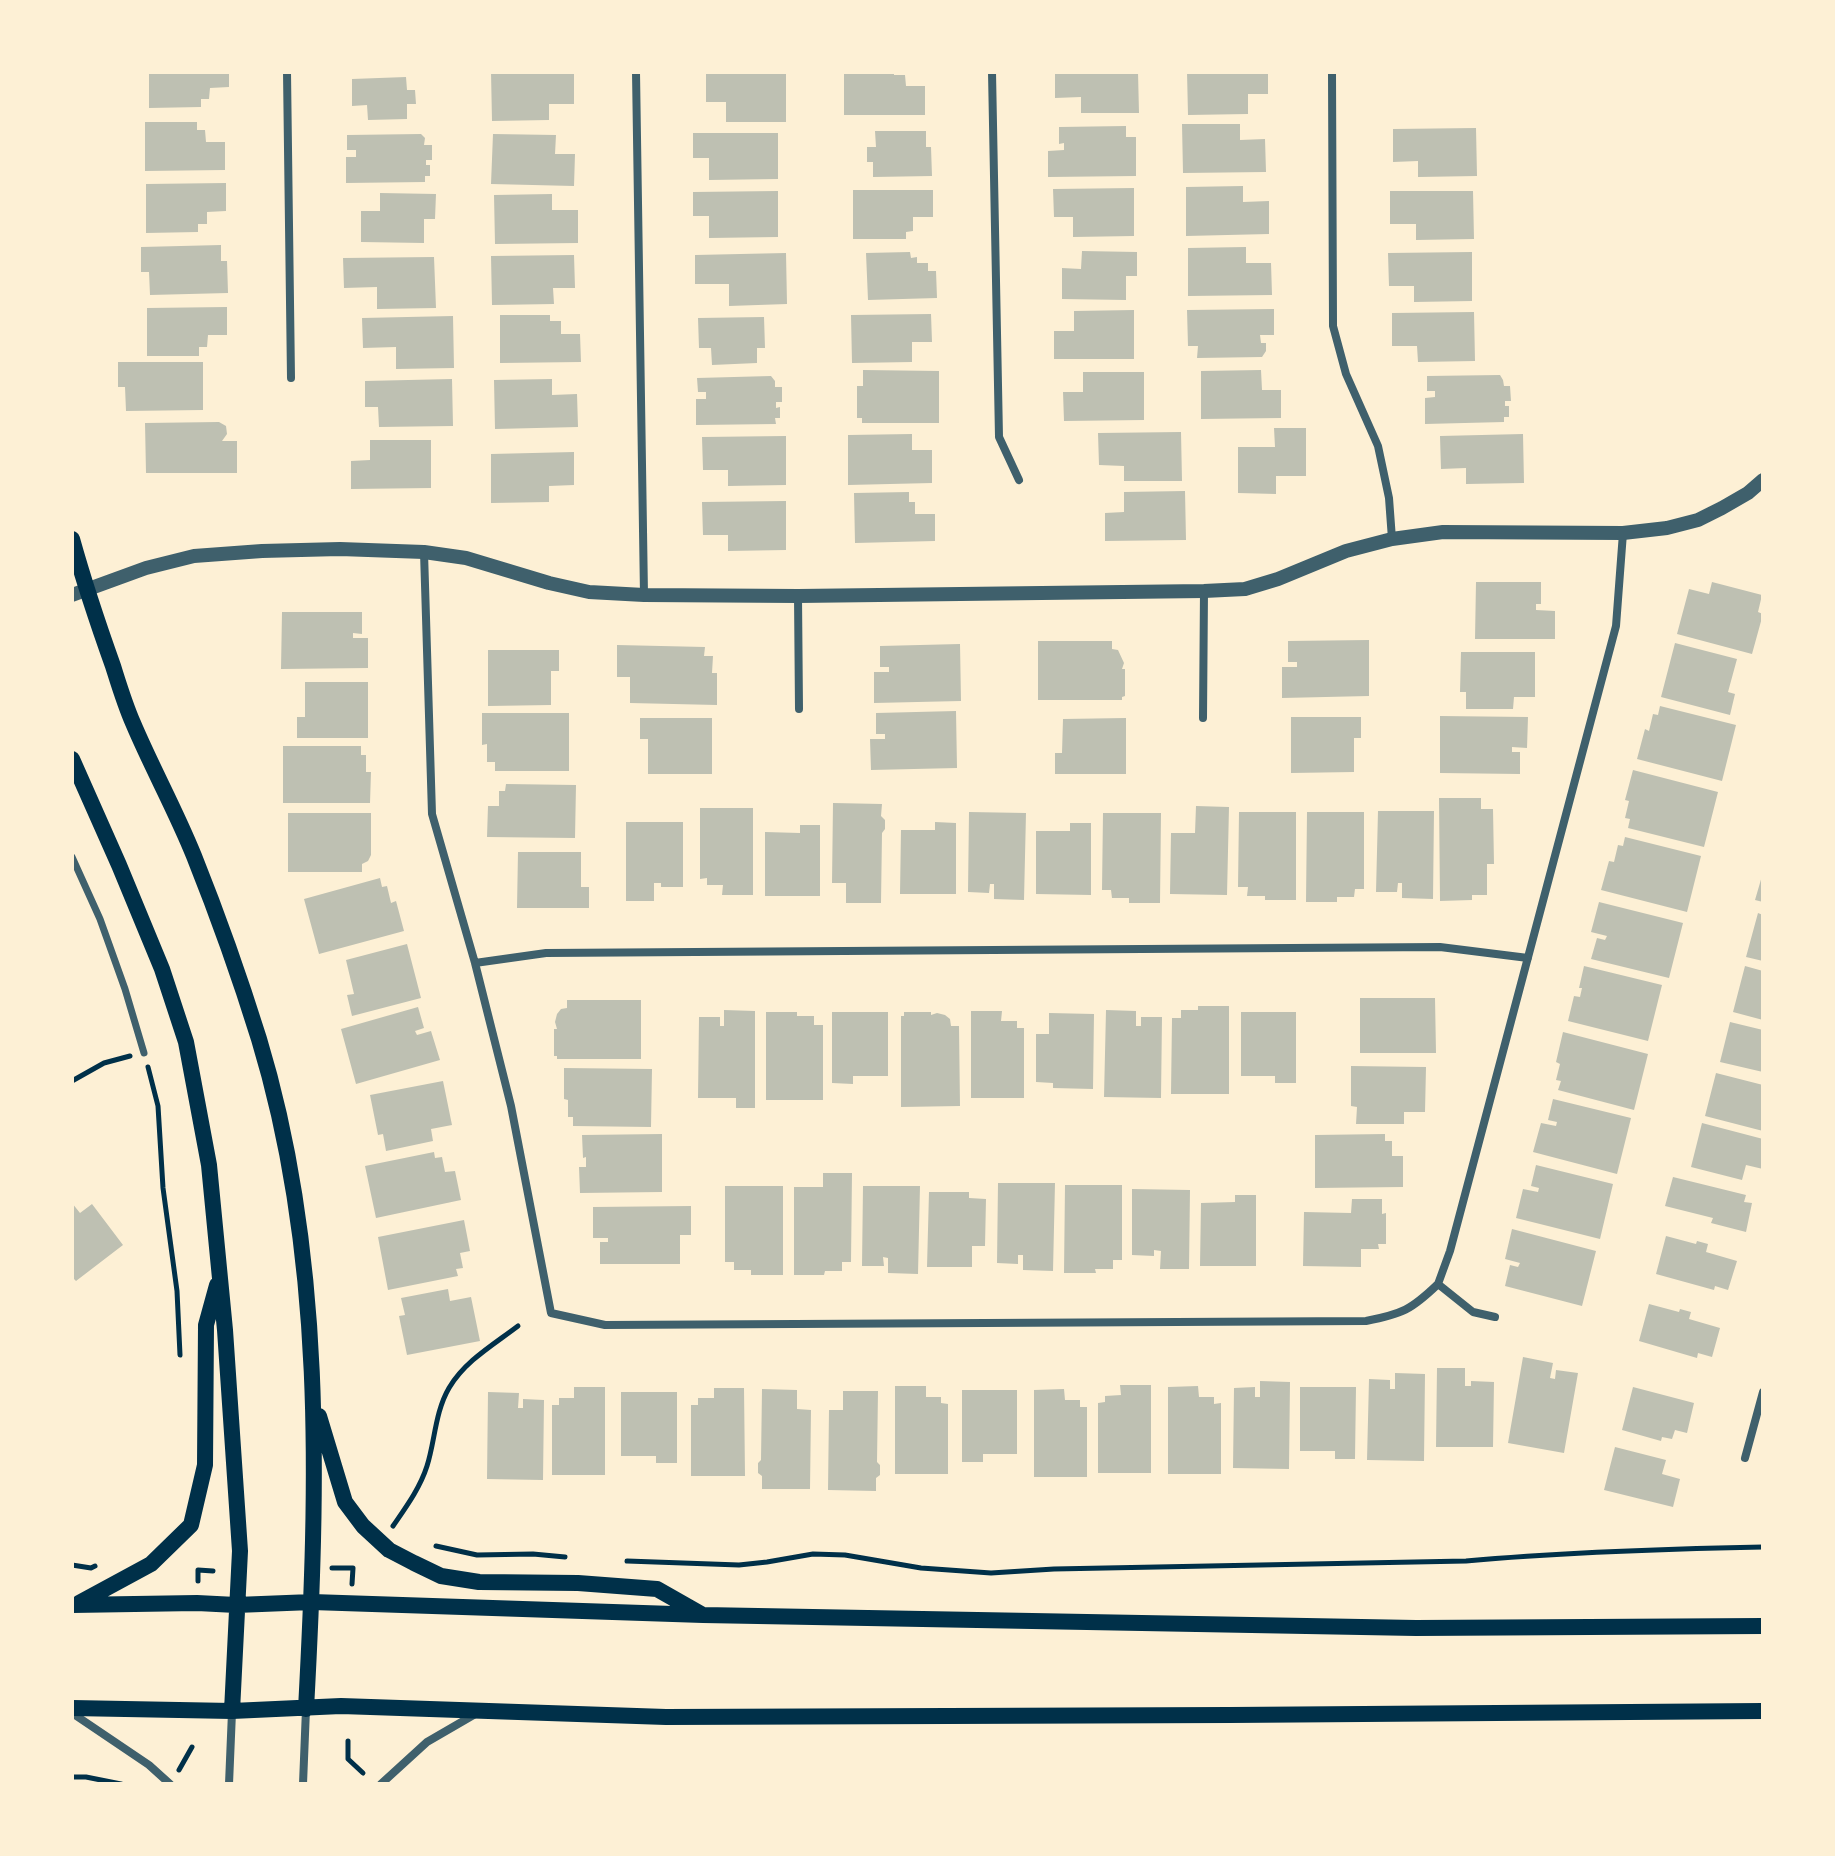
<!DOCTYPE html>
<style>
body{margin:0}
#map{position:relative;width:1835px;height:1856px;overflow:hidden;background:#fdf0d5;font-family:"Source Sans 3",sans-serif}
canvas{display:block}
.frame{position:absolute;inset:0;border:74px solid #fdf0d5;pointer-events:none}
</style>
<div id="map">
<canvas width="1835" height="1856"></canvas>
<div class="frame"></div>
</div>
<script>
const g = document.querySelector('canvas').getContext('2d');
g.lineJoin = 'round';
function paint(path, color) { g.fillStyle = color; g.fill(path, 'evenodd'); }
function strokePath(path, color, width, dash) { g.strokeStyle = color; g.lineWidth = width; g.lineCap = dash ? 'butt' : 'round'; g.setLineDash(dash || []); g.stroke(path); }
const building = new Path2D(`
 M149,72h80v15l-19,1 -1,11h-8v8l-52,1z
 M491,72h83v32h-25v16l-57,1z
 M844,72h50v3h11l1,11h19v29h-81z
 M1055,72h83l1,41h-58v-16l-26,1z
 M1187,72h81v22h-20v20l-60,1z
 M786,73v49h-60v-20h-20v-28z
 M406,77l1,13h8l1,14h-9v15l-39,1 -1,-15 -15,1v-27z
 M145,122h52v8h8l1,12h19v28l-80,1z
 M1182,124h58v16l25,-1 1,33 -83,1z
 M1126,126v11h10v39l-88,1v-26l16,-1v-7l-5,1v-17z
 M1476,128l1,48 -59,1v-16l-25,1v-33z
 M875,131h51v16h5l1,29 -59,1v-15h-6v-15h9z
 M693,133h85v46l-69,1v-22h-16z
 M421,134l4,4 -1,7h8v15h-6v5h4v11h-5v6l-79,1v-26h10v-7h-9v-15z
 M493,134l63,1 -1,19h20l-1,32 -83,-2z
 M226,183v28l-19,1v12h-9v8l-52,1v-49z
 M1243,186v16l26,-1v33l-83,2v-49z
 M1134,188v48l-61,1v-20h-19l-1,-28z
 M853,190h80v27h-20v14l-7,1v7h-53z
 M778,191v46l-69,1v-22h-16v-24z
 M1390,191h83l1,48 -58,1v-16h-26z
 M380,193l56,1 -1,25h-11v24l-63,-1v-31h19z
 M552,194v16h26v33l-83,1 -1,-49z
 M221,245v16h6l1,32 -78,2 -1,-23h-8v-25z
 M1246,247v16h25l1,32 -84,1v-48z
 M1082,251l55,1v24h-11v24l-64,-1v-31l19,1z
 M910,252l1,6 6,-1v6h11v8h8l1,27 -69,2 -2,-47z
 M1472,252v49l-58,1v-16h-25l-1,-33z
 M786,253l1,51 -58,2v-22h-34v-29z
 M574,255l1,33h-22l1,16 -62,1 -1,-49z
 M434,257l2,51 -59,1v-22l-33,1 -1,-30z
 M227,307v28h-19l-1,12h-8v9h-52v-48z
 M1274,309v26h-14l1,8h5v8l-4,6 -65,1 1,-12h-10l-1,-36z
 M1134,310v49h-80v-28h20v-20z
 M1474,312l1,49 -57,1 -1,-16h-25v-33z
 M931,314l1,28h-20v20l-60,1 -1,-48z
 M500,315h50v6h11v13h19l1,28 -81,1z
 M453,316l1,52 -58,1v-22l-33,1 -1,-30z
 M764,317l1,31h-8v15l-45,2 -1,-17h-12l-1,-30z
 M118,362h85v48l-77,1 -1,-24h-7z
 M863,370l76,1v52h-77v-5h-5v-32h6z
 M1261,370l1,20h19v28l-80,1v-48z
 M1083,372h61v48l-80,1 -1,-29h20z
 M1500,375l3,5 1,6h6l1,15h-6v5h4v11h-5v5l-79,2v-26l10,-1v-6h-8v-15z
 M771,376l4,5v6h7v15h-6v6l4,-1v11h-5l1,6 -80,1v-26h10v-7h-8l-1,-14z
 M452,379l1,47 -74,1 -1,-20h-13v-26z
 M552,379v16l25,-1 1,33 -83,2 -1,-49z
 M219,422l7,4 1,8 -5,7h15v32h-91l-1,-50z
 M1274,428h32v48h-30v18l-38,-1v-46h37z
 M1181,432l1,49h-58v-15l-25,-1 -1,-32z
 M912,434v16h20v33l-84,2v-50z
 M1523,434l1,49 -58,1v-16l-25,1 -1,-33z
 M786,436v49l-58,1v-16h-25l-1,-33z
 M370,440h61v48l-80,1v-28l19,-1z
 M574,452v33l-25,1v16l-58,1v-49z
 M1185,491l1,49 -81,1v-28l19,-1v-20z
 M909,492v10h6v12h20v27l-80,2 -1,-50z
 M786,501v49l-58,1v-16h-25l-1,-33z
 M1476,582h65v22h-5v6l19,1v28h-80z
 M1712,582l50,13 -4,17 5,2 -11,40 -75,-20 12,-45 20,5z
 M282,612h80v22l-9,-1v5h15v30l-87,1z
 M1369,640v56l-87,2v-31h15v-5h-9v-21z
 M1038,641h74v8l6,1 6,13 -2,6h3v27l-3,1v3h-84z
 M1675,643l62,16 -9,33 7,2 -5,21 -69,-18z
 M960,644l1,57 -87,2v-31h15v-5h-9v-21z
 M617,645l88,2 -1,9h9l-1,17h5v32l-87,-2v-26h-13z
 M488,650h71v21h-8v34l-63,1z
 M1461,652h74v45h-21l-1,12h-47v-17h-6z
 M305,682h63v56h-71v-21h8z
 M1660,706l76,19 -14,56 -85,-22 8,-30 4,2 4,-17 5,1z
 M956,711l1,57 -86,2 -1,-31h15v-5h-9v-21z
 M482,713h87v58h-74v-9h-8v-18l-5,1z
 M1440,716l88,1 -1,31 -15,-1v5h8v22l-80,-1z
 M1291,717h70v21h-7v34l-63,1z
 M640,718h72v56h-64v-35h-8z
 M1126,718v56h-71v-21h7l1,-34z
 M283,746h78v9h5v17h5l-1,31h-87z
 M1633,770l85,22 -14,55 -76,-19 2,-9 -5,-1 4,-17 -4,-1z
 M506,784l70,1 -1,53 -88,-1 1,-31h11v-15h6z
 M1439,798h42v11h12l1,55h-7v31h-15v5l-32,1z
 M833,803l49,1 -1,12 4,4v9l-3,4 -1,70h-35v-20h-14z
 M1196,806l33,1 -2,88 -57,-1 1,-61h24z
 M700,808h53v87h-31l1,-10h-16v-7l-7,1z
 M1378,811h56l-1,88 -31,-1v-15h-4l-1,9h-21z
 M969,812l57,1 -2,87 -30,-1v-15h-4l-1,9 -21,-1z
 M1239,812h57v88h-31v-4h-18l1,-9h-10z
 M1307,812h57v77h-9l-1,8h-17v5h-31z
 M288,813h83v42l-3,6 -6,3v8h-74z
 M1103,813h58l-1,90h-31v-5h-17l-1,-8h-9z
 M626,822h57v65h-22v-4h-7v18h-28z
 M935,822l21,1v71h-56l1,-64h34z
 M1070,823h21v72l-55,-1v-63h34z
 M800,825h20v71h-55v-64l35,1z
 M1625,837l76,19 -14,56 -86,-22 8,-29 5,1 4,-17 5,1z
 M518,852h63v35h8v21h-72z
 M1762,876l1,1v25l-8,-2z
 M380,878l2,9 5,-1 4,17 5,-2 8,30 -85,23 -15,-55z
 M1599,902l84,21 -14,55 -78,-19 6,-21 8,2 2,-4 -16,-4z
 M1758,913l5,2v46l-17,-4z
 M407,944l14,54 -69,18 -5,-21 7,-1 -8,-34z
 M1584,966l78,19 -14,56 -80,-20 6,-25 6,1 2,-9h-3z
 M1745,966l18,5v49l-30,-8z
 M1360,998h75l1,55h-76z
 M567,1000h74v59h-84v-3h-3v-27h3l-2,-7 2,-8 4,-5 6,-1z
 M1198,1006h31v88h-58l1,-76h9v-8h17z
 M418,1007l6,21 -9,3 2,4 14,-4 9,29 -84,24 -15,-55z
 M724,1010l31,1v97h-19v-10h-38l1,-81h21v9h4z
 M1106,1010l30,1v15h5v-9h21l-1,81 -57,-1z
 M971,1011h31l-1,10h16v7h7v70h-53z
 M766,1012h31v4h17v9h9v75h-57z
 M832,1012h56v64h-35v8l-21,-1z
 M904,1012h27v3l6,-2 8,2 5,4 1,7h8l1,80 -59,1v-91h3z
 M1241,1012h55v71h-21v-7h-34z
 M1049,1013l45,1 -1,75 -40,-1v-5l-17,-1v-48h13z
 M1730,1022l33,8v42l-43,-10z
 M1563,1032l85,22 -14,56 -76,-20 3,-9 -5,-1 4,-16 -4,-2z
 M1351,1066l75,1 -1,45h-21v12h-48l1,-17 -6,-1z
 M564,1068l88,1 -1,58 -78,-1v-9h-5v-17l-4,-1z
 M1716,1073l47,12v46l-58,-15z
 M443,1081l9,44 -21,4 2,12 -47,10 -3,-17 -5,1 -8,-40z
 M1553,1099l78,19 -14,56 -84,-22 8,-29 15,3 1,-4 -9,-2z
 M1702,1123l61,16v30l-17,-4 -4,15 -51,-13z
 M662,1134v58l-82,1 -1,-26h7v-10l-3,1 -1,-23z
 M1385,1134v7h7v15h11v31l-88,1v-53z
 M434,1152l1,6 7,-1 3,15 10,-1 6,29 -85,18 -11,-52z
 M1536,1165l77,19 -13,55 -84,-21 7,-29 15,3 1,-4 -8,-2z
 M823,1173h29l-1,89h-9v9h-17l-1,4h-30v-88h29z
 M1673,1177l73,18 -2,7 8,1 -6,29 -35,-9 2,-5 -48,-12z
 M998,1183h57l-2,88 -30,-1v-15h-5v9l-21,-1z
 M1065,1185h57v75h-9v9h-18l1,4h-32z
 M725,1186h58v89h-32v-5h-17v-8h-9z
 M863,1186h57l-2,88 -30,-1v-15l-5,-1 1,9h-22z
 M1132,1189l58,1 -1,79h-29l1,-18 -7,-1v6l-22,-1z
 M929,1192h40v6l17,1 -1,47h-13v21h-45z
 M1235,1195h21v71h-56l1,-63 34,-1z
 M1352,1199h30v15l4,-1v31h-8l1,5h-18v18l-58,-1 1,-54 47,1z
 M72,1203l8,10 12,-9 31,41 -47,36 -4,-4z
 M691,1206v29h-11v29h-80v-22h8v-4h-15v-31z
 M464,1220l6,31 -10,2 3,15 -7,1 2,7 -70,14 -10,-53z
 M1512,1229l84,22 -14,55 -77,-20 5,-21 8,2 2,-4 -15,-4z
 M1666,1236l30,8 1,-3 11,3 -2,8 31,9 -9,29 -13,-4 -1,4 -58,-16z
 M448,1289l2,12 21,-4 9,44 -73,14 -8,-39 6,-1 -4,-17z
 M1649,1304l30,8 1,-3 11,3 -2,7 31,9 -8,29 -14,-4 -1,5 -58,-17z
 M1523,1357l30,6 -3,15 5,1 1,-9 22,3 -14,80 -56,-10z
 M1437,1368h28v18h6v-5l23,1 -1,65h-57z
 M1395,1373l30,1 -1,87 -57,-1 2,-81 21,1v9h5z
 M1260,1381l30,1 -1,87 -56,-1 1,-80 21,-1v10h5z
 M1120,1385h31v88h-53v-70l7,-1v-6l16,-1z
 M895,1386h31v11h15v6l7,1v70h-53z
 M1198,1386l1,11h15v7l7,-1v71h-53v-87z
 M574,1387h31v88h-53v-70h7v-7h15z
 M1300,1387h56l-1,72h-20v-8h-35z
 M1633,1387l61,16 -7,30 -12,-3 -3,9 -10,-2 -1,4 -39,-11z
 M714,1388h30l1,88h-54v-71h7v-7h16z
 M762,1389l35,1v19l14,1 -1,79h-48v-13l-4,-3v-10l3,-3z
 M1064,1389l1,11h15v7h7v70h-53v-87z
 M962,1390h55v64h-34v8h-21z
 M843,1391h35l-1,71 3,3v10l-4,3v13l-48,-1 1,-80h14z
 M488,1392l31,1 -1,15h5v-9l21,1 -1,80 -56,-1z
 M621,1392h56v71h-21v-7h-35z
 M1615,1447l51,13 -4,14 18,5 -7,28 -69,-17z`);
const path = new Path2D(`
 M148,1067l10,39 5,82 14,103 3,64
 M72,1081l32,-18 26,-7
 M393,1526c13,-19 27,-38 34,-60 8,-25 8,-54 22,-78 16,-27 44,-43 69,-62
 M436,1546l41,9 56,-1 32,3
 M627,1561l112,4 28,-3 46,-8 32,1 76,13 70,5 63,-4 412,-8c99,-9 198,-12 297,-14
 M72,1565l19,3 4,-2
 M332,1568h21l-1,16
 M198,1581v-11l15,1
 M348,1741v18l15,14
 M179,1770l13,-23
 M72,1777h14l35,7`);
const pedestrian = new Path2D(`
 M72,857l28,62 25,70 19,64`);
const minor = new Path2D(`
 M287,72l4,306
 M636,72l8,523
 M992,72l7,365 20,43
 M1332,72l1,254 13,48 32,72 11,52 3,41
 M424,552l8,262 43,149 36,143 40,207 54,12 761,-4c36,-7 45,-11 72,-37l35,28 22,5
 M798,596l1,113
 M1203,718l1,-127
 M475,963l71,-10 894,-6 88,11
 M1438,1284l12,-33 166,-625 7,-93
 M1745,1458l18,-66
 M72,1713l77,52 21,19
 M229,1784l3,-72
 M303,1784l3,-75
 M381,1784l46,-42 50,-29`);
const tertiary = new Path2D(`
 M72,595l74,-27 48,-12 68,-5 78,-2 84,3 42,6 83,25 40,9 55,3 154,1 406,-5 41,-2 33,-10 68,-28 46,-12 51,-7 180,1 44,-5 31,-8 24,-12 26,-15 15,-13`);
const secondary = new Path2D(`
 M72,539c12,43 26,85 41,127 6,19 12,39 20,57 19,45 43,88 61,133 24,60 46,122 65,183 66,217 59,447 47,670
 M72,759l47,106 43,104 24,73 23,123 16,165 15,221 -8,160
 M319,1416l26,86 18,24 26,24 25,13 27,13 38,6 99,1 79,6 44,25
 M79,1603l72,-39 40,-39 14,-60 1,-140 11,-40
 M72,1605l125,-2 39,2 76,-3 391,13 713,13 347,-2
 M72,1708l160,3 109,-5 325,11 564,-2 533,-4`);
paint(building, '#bec0b2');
strokePath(path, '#003049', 5);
strokePath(pedestrian, '#3f606c', 7);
strokePath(minor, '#3f606c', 8);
strokePath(tertiary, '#3f606c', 14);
strokePath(secondary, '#003049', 16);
</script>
